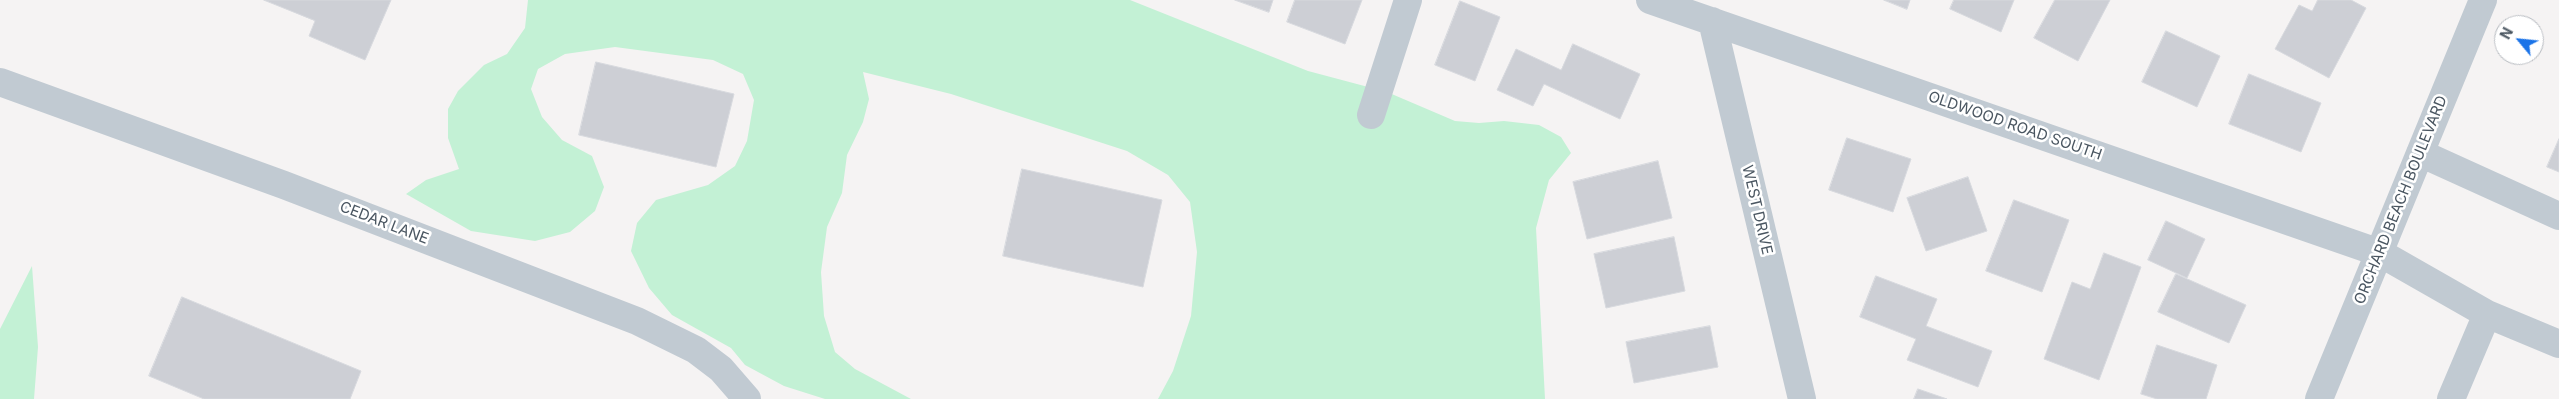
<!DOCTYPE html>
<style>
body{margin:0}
#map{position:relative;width:2559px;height:399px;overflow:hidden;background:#f5f3f3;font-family:Inter,sans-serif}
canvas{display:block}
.north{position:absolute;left:2494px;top:15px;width:50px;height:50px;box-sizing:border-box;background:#fff;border:1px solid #b7bbc0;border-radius:50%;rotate:298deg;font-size:14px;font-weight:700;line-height:20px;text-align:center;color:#4a5661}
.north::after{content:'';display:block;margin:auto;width:18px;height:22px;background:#1a73e8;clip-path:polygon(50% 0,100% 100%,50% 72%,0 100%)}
</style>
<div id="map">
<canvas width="2559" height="399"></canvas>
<div class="north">N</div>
</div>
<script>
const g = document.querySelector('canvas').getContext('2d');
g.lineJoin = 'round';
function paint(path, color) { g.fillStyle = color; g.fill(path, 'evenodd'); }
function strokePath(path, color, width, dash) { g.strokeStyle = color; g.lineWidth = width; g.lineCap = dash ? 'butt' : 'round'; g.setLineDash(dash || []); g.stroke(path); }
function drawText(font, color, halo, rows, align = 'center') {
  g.font = font + ' Inter,sans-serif'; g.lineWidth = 5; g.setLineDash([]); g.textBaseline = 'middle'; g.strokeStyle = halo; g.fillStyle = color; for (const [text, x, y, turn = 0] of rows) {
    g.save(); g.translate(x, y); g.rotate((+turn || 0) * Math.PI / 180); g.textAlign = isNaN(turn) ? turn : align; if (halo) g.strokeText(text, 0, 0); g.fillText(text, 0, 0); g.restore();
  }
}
const green = new Path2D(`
 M528,0h602l178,71 79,21 68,29 24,2 25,-2 35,4 22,12 10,16 -22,27 -13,48 9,171h-387l15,-28 18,-55 6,-64 -7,-50 -22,-27 -41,-24 -176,-57 -88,-22 6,27 -6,23 -16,33 -5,38 -15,34 -6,45 3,44 11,36 20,17 56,30h-86l-41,-13 -39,-21 -14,-17 -59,-33 -23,-27 -18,-37 6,-28 19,-23 52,-15 27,-19 12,-25 7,-41 -11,-26 -30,-14 -98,-13 -50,7 -27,15 -7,20 11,28 20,23 30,16 12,31 -9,24 -25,21 -35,9 -64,-10 -65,-37 20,-14 33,-11 -11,-31v-29l10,-18 26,-26 23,-11 18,-26z
 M32,266l6,81 -4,52h-34v-70z`);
const building = new Path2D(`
 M264,0h127l-26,60 -56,-24 6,-15z
 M1235,0h38l-4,12z
 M1295,0h67l-17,44 -58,-22z
 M1884,0h26l-3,9z
 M1954,0h60l-13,32 -51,-23z
 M2055,0h55l-32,61 -44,-23z
 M2318,0h33l15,8 -37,70 -54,-29 24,-44 13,6z
 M1460,1l40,16 -25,64 -40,-16z
 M2166,31l54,25 -23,51 -55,-25z
 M1573,44l67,30 -20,45 -76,-35 -11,22 -36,-16 19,-41 45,21z
 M596,62l138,32 -18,73 -137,-32z
 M2249,74l72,29 -20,49 -72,-28z
 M1847,138l64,21 -18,53 -64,-22z
 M2559,139v33l-12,-5z
 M1658,161l14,57 -85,21 -14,-57z
 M1022,169l140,31 -19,87 -140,-31z
 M1968,177l19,54 -61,20 -19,-53z
 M2014,200l55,20 -27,72 -56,-21z
 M2166,221l39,18 -18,39 -39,-18z
 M1674,237l11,54 -79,17 -12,-54z
 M2104,253l37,14 -42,113 -55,-21 28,-77 18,7z
 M2176,274l70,31 -17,38 -71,-31z
 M1876,276l61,23 -11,27 66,25 -14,36 -71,-27 9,-21 -56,-22z
 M182,297l179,74 -11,28h-146l-55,-23z
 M1710,326l8,41 -84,16 -8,-41z
 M2157,345l60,20 -11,34h-49l-16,-5z
 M1918,389l29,10h-33z`);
const minor = new Path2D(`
 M1650,0l730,253 107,61 -36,85
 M1712,21l90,378
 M0,82l284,103 353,136 59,29 25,19 26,30
 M1371,115l37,-115
 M2420,153l139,63
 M2487,314l72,30
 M2319,399l164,-399`);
const streetNames = [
 ["OLDWOOD ROAD SOUTH",2015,126,19],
 ["ORCHARD BEACH BOULEVARD",2401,200,-68],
 ["WEST DRIVE",1757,210,77],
 ["CEDAR LANE",384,223,21]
];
paint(green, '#c3f1d5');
paint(building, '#cdcfd5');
strokePath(building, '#d7d9de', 1);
strokePath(minor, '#c1cad2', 28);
drawText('15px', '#4a5661', '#fff', streetNames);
</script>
